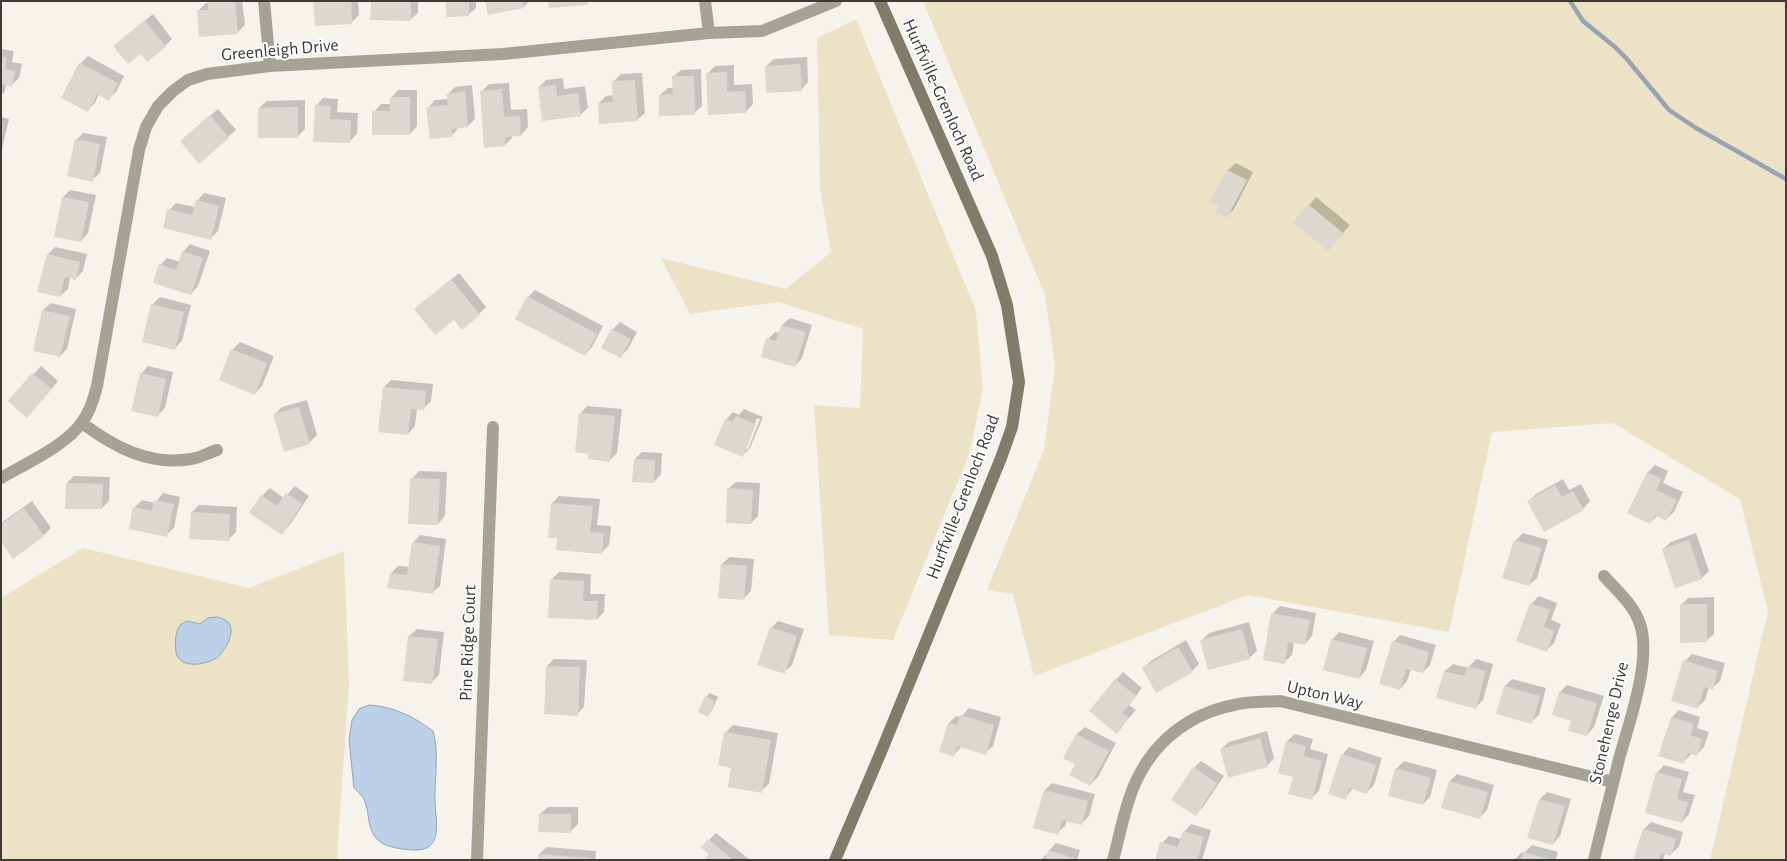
<!DOCTYPE html>
<style>
body{margin:0}
#map{position:relative;width:1787px;height:861px;overflow:hidden;background:#f5f3eb;font-family:"Alegreya Sans",sans-serif}
canvas{display:block}
.frame{position:absolute;inset:0;border:2px solid #3c3b38;pointer-events:none}
</style>
<div id="map">
<canvas width="1787" height="861"></canvas>
<div class="frame"></div>
</div>
<script>
const g = document.querySelector('canvas').getContext('2d');
g.lineJoin = 'round';
function paint(path, color) { g.fillStyle = color; g.fill(path, 'evenodd'); }
function strokePath(path, color, width, dash) { g.strokeStyle = color; g.lineWidth = width; g.lineCap = dash ? 'butt' : 'round'; g.setLineDash(dash || []); g.stroke(path); }
function drawText(font, color, halo, rows, align = 'center') {
  g.font = font + ' "Alegreya Sans",sans-serif'; g.lineWidth = 4; g.setLineDash([]); g.textBaseline = 'middle'; g.strokeStyle = halo; g.fillStyle = color; for (const [text, x, y, turn = 0] of rows) {
    g.save(); g.translate(x, y); g.rotate((+turn || 0) * Math.PI / 180); g.textAlign = isNaN(turn) ? turn : align; if (halo) g.strokeText(text, 0, 0); g.fillText(text, 0, 0); g.restore();
  }
}
const green = new Path2D(`
 M923,1h863v859h-76l58,-249 -28,-112 -127,-76 -121,9 -43,200 -201,-37 -214,81 -21,-82 -26,-4 57,-140 11,-84 -10,-71z
 M856,19l120,292 7,77 -13,64 -77,188 -64,-5 -15,-230 46,3 3,-79 -84,-27 -89,12 -29,-56 125,31 45,-37 -11,-64 -3,-150z
 M83,548l166,40 95,-37 5,132 -12,177h-336v-262z`);
const water = new Path2D(`
 M218,617c3,1 8,3 10,5 9,10 -4,31 -13,37 -13,7 -37,9 -39,-7 -1,-10 -1,-19 4,-27l7,-4 13,3 8,-6z
 M370,705c24,2 43,11 63,26 6,22 2,42 2,64 -1,23 12,57 -23,55 -9,-1 -22,-2 -30,-7 -18,-11 -10,-32 -20,-47 -2,-3 -6,-6 -8,-8l-5,-48 3,-20 7,-11z`);
const shadow = new Path2D(`
 M209,1h33l3,24 -8,8 -39,-22 8,-8h3z
 M315,1h43l1,14 -8,8z
 M372,1h46v12l-8,7z
 M447,1h29v7l-8,7z
 M486,1h43l-5,6 -35,7z
 M153,14l19,25 -7,7 -43,-7z
 M1,49l13,2 -2,11 10,2 -3,14 -7,7 -6,-1 -1,8 -4,3z
 M88,56l36,20 -8,16 -8,7 -9,-5 -4,9 -8,7 -25,-13 18,-33z
 M807,57l1,25 -7,8 -35,-24 8,-7z
 M734,65v20l18,-1 1,20 -7,8 -39,-38 8,-8z
 M701,69l1,37 -8,7 -34,-18 8,-7h6l-1,-11 8,-7z
 M642,73l3,40 -8,7 -38,-17 7,-7 8,-1 -1,-13 8,-8z
 M563,78l1,11 21,-3 3,22 -8,7 -41,-28 7,-7z
 M509,83l2,27 16,-1 1,18 -7,8h-9v3l-7,7 -24,-53 8,-8z
 M472,85l3,34 -7,7 -9,1 -7,9 -24,-28 7,-8 13,-1v-5l7,-7z
 M398,90h19v36l-7,8 -36,-22 7,-8h10v-6z
 M323,98l15,1 -1,13 21,1 -1,21 -8,8 -33,-36z
 M305,100v29l-7,7 -39,-28 8,-7z
 M218,109l18,21 -8,7 -47,4z
 M1,117l8,2 -8,35z
 M83,133l24,4 -7,36 -8,7 -16,-40z
 M1236,163l17,9 -19,37 -7,7 -6,-11 -9,-4 16,-31z
 M70,190l26,5 -8,38 -7,8 -18,-44z
 M204,193l22,5 -8,33 -8,8 -41,-29 7,-7 19,4 2,-6z
 M1316,197l34,28 -22,25 -33,-28z
 M190,244l20,7 -12,35 -7,8 -31,-29 7,-7 13,4 3,-10z
 M55,247l32,7 -4,17 -8,8 -5,-2 -2,12 -8,7 -12,-42z
 M459,273l27,34 -7,7 -25,5 -38,-10z
 M535,290l68,36 -11,21 -7,8 -57,-58z
 M160,297l31,8 -9,36 -8,8 -22,-44z
 M51,303l25,6 -9,40 -7,7 -26,-6 9,-40z
 M790,318l22,7 -10,33 -7,8 -27,-27 7,-7 5,1 2,-8z
 M620,322l17,10 -9,17 -7,7 -18,-9 9,-17z
 M240,342l34,14 -12,30 -7,7 -23,-43z
 M41,366l17,15 -24,28 -24,-8z
 M148,366l25,6 -8,36 -8,8 -16,-42z
 M391,380l42,4 -2,17 -8,8 -6,-1 -2,18 -7,8 -24,-47z
 M307,400l10,35 -8,8 -35,-28 8,-8z
 M587,406l35,3 -5,44 -7,7 -30,-46z
 M744,409l19,8 -13,31 -8,8 -16,-36 7,-8 6,3zM757,418l3,1 -12,30h-3z
 M642,452l20,1 -1,21 -7,8 -19,-23z
 M1655,465l13,6 -5,12 20,9 -9,20 -8,7 -8,-4 -8,8 -21,-10 19,-41z
 M419,471l28,1 -2,44 -7,8 -26,-45z
 M74,476l36,1 -1,24 -7,7 -35,-25z
 M1563,479l6,11 12,-6 9,17 -7,8 -54,-8 7,-7z
 M736,482l24,1 -2,33 -7,7 -23,-34z
 M295,486l14,10 -20,30 -8,7 -30,-21 11,-16 8,-8 14,10z
 M163,493l17,4 -6,31 -8,7 -32,-27 8,-8 13,3z
 M559,496l41,3 -3,26 14,1 -2,19 -7,7 -44,-15 -6,-34z
 M32,501l19,27 -7,7 -31,22 -12,-17v-17z
 M199,505l38,2 -1,25 -8,8 -36,-28z
 M1523,533l25,7 -11,38 -8,7 -25,-8 12,-37z
 M1696,533l13,38 -7,7 -39,-29 8,-7z
 M420,535l26,4 -6,47 -8,7 -41,-20 7,-7 12,1 3,-24z
 M730,557l24,2 -3,32 -8,8 -21,-35z
 M559,572l32,2 -1,20h15l-1,18 -7,7 -46,-39z
 M1539,596l18,7 -6,17 10,4 -7,19 -7,7 -16,-46z
 M1714,597v37l-8,7 -25,-36 7,-7z
 M1280,606l36,7 -4,23 -7,8 -11,-2 -2,13 -8,7 -12,-48z
 M778,621l26,8 -12,36 -8,7 -13,-44z
 M1249,622l8,29 -8,7 -47,-18 7,-7z
 M417,629l27,3 -5,43 -8,8 -27,-3 5,-44z
 M1339,632l35,9 -8,29 -7,8 -27,-38z
 M1400,635l36,10 -6,20 -7,7 -12,-3 -4,12 -7,8 -7,-47z
 M1186,640l13,24 -7,7 -49,-3 8,-7z
 M1692,654l33,9 -5,18 -8,7 -3,-1 -4,13 -8,8 -12,-47z
 M554,659l33,1 -3,47 -7,7 -30,-48z
 M1476,659l17,5 -10,36 -8,8 -37,-11 7,-26 8,-7 15,4z
 M1123,672l19,16 -13,17 7,5 -19,22 -1,-52z
 M1512,679l34,9 -7,27 -8,7 -26,-36z
 M1567,685l37,11 -10,31 -7,8 -14,-15 -13,-28z
 M710,693l8,4 -7,15 -3,3 -2,-18z
 M969,708l32,9 -8,29 -8,7 -23,-7 -8,9 -5,-32 7,-7 5,1z
 M1679,710l21,7 -3,11 12,4 -5,15 -7,7 -5,-1 -9,10 -11,-46z
 M733,725l45,8 -9,51 -8,7 -29,-24 -6,-35z
 M1085,727l31,16 -18,34 -8,8 -14,-21 -11,-7 12,-23z
 M1267,731l7,27 -7,8 -46,-17 8,-7z
 M1295,734l18,5 -3,10 18,5 -9,37 -8,7 -17,-22 -15,-4 8,-31z
 M1349,747l33,11 -8,27 -7,7 -14,-4 -8,10 -3,-43z
 M1201,761l23,15 -21,31 -8,8 -1,-47z
 M1404,761l33,9 -7,27 -7,7 -27,-35z
 M1664,765l25,7 -6,20 12,3 -6,19 -7,8 -25,-49z
 M1457,774l37,11 -7,25 -8,8 -29,-37z
 M1052,783l43,11 -6,22 -8,8 -14,-4 -2,6 -8,7 -22,-6 10,-37z
 M1547,792l24,7 -11,37 -7,8 -13,-45z
 M548,807h30v17l-8,8 -30,-18z
 M1651,822l32,10 -4,15 -8,7 -6,-1 -2,7h-28l9,-31z
 M1191,824l20,6 -9,30h-45l5,-17 7,-7 12,3 3,-7z
 M716,833l34,27h-44l5,-6 -2,-14z
 M1056,843l24,7 -3,10h-36l4,-5 2,1 2,-5z
 M1532,845l26,7 -2,8h-42l8,-8h3z
 M547,847l49,4 -1,9h-56v-6z`);
const stream = new Path2D(`
 M1570,1l13,20 32,26 11,11 43,52 27,18 90,51`);
const building = new Path2D(`
 M208,1h27l3,33 -39,3 -2,-27h11z
 M313,1h38l1,23 -37,2z
 M371,1h40v20l-41,-1z
 M446,1h23v15l-23,1z
 M485,1h38l1,7 -36,7z
 M548,1h40v4l-39,3z
 M145,21l21,26 -19,15 -6,-8 -13,10 -15,-18z
 M1,57l6,1 -2,11 10,2 -3,16 -11,-3z
 M79,63l39,20 -9,18 -12,-7 -9,18 -27,-14z
 M800,64l2,27 -36,2 -1,-27z
 M727,72v20l18,-1 1,22 -38,2 -2,-42z
 M672,76h22l1,39 -36,1v-21l14,-1z
 M635,80l3,41 -39,3 -1,-21 15,-1 -1,-21z
 M556,85l1,11 21,-3 3,23 -39,5 -4,-34z
 M502,89l2,28 16,-1 1,20 -16,1v9l-21,2 -4,-57z
 M465,91l3,36 -16,2 1,8 -23,2 -4,-32 22,-2 -2,-11z
 M390,97h20v38h-38v-24h18z
 M315,105l16,1 -1,13 21,1 -1,23 -37,-1z
 M298,107v31h-40v-30z
 M210,115l19,23 -30,26 -19,-23z
 M75,139l25,5 -7,38 -26,-6z
 M1227,170l20,10 -20,38 -11,-6 3,-6 -9,-4z
 M62,197l27,5 -8,40 -27,-5z
 M196,200l23,6 -8,34 -48,-12 4,-19 25,6z
 M1308,204l35,29 -15,18 -35,-29z
 M182,251l21,7 -12,37 -38,-12 6,-19 17,6z
 M47,254l33,8 -4,18 -11,-3 -5,20 -23,-5z
 M451,279l29,36 -18,15 -8,-10 -19,15 -21,-26z
 M527,296l70,38 -12,22 -70,-37z
 M151,304l33,8 -9,38 -33,-8z
 M42,310l28,6 -10,41 -27,-6z
 M781,325l25,7 -11,35 -34,-10 5,-19 10,3z
 M611,329l20,10 -10,19 -20,-10z
 M231,349l36,14 -12,32 -36,-15z
 M32,373l20,16 -25,29 -19,-17z
 M140,373l26,6 -8,38 -27,-6z
 M383,387l43,4 -2,19 -13,-1 -3,26 -30,-3z
 M299,407l11,37 -26,8 -11,-38z
 M579,413l36,3 -5,46 -22,-3v-5l-13,-2z
 M736,416l20,8 -13,33 -29,-12 11,-26 8,3z
 M634,459l21,1 -1,23 -22,-1z
 M1647,472l15,7 -6,11 21,10 -11,21 -11,-6 -5,9 -23,-11z
 M410,478l30,1 -2,46 -30,-1z
 M66,483l37,1 -1,25h-37z
 M1555,485l7,12 11,-6 11,19 -40,22 -17,-31z
 M727,488l26,2 -2,34 -25,-1z
 M286,493l16,11 -20,31 -33,-22 12,-18 16,11z
 M154,500l20,4 -7,33 -38,-8 4,-22 19,4z
 M551,503l42,3 -3,26 14,1 -2,21 -46,-4 1,-12h-9z
 M24,508l20,28 -31,23 -12,-17v-18z
 M191,512l39,2 -1,27 -40,-2z
 M1514,540l28,8 -13,38 -27,-8z
 M1689,540l13,39 -27,9 -13,-39z
 M412,542l28,4 -7,48 -46,-6 3,-15 17,2z
 M721,564l26,2 -3,34 -26,-2z
 M550,579l34,2 -1,20h15l-1,19 -49,-2z
 M1530,603l20,7 -6,17 10,4 -7,21 -31,-11z
 M1680,604h27v38l-27,1z
 M1271,613l39,7 -5,25 -17,-3 -3,22 -22,-4z
 M770,627l27,9 -12,38 -28,-9z
 M1242,629l8,30 -42,11 -8,-30z
 M408,636l30,3 -6,45 -29,-3z
 M1331,639l36,9 -8,31 -36,-9z
 M1392,641l37,11 -6,21 -17,-4 -6,21 -21,-6z
 M1178,647l15,25 -37,21 -14,-25z
 M1683,660l35,11 -5,19 -9,-3 -6,22 -27,-8z
 M546,666l34,1 -2,49 -34,-2z
 M1467,666l19,5 -10,38 -40,-11 8,-27 20,5z
 M1115,679l21,17 -14,17 7,5 -12,16 -28,-23z
 M1504,686l36,10 -8,28 -36,-10z
 M1559,692l38,11 -10,33 -19,-5 3,-10 -19,-6z
 M705,696l10,5 -7,16 -10,-5z
 M960,715l34,10 -8,30 -29,-9 -3,11 -15,-5 9,-29 9,2z
 M1671,717l23,7 -4,11 12,4 -5,17 -9,-3 -4,11 -26,-8z
 M724,732l47,8 -9,53 -34,-6 3,-19 -13,-3z
 M1076,734l33,17 -19,35 -21,-11 6,-11 -12,-6z
 M1260,738l8,29 -40,11 -8,-29z
 M1286,741l20,5 -2,10 18,5 -10,39 -24,-6 5,-17 -15,-4z
 M1341,754l35,11 -9,29 -18,-6 -3,12 -18,-6z
 M1193,767l24,16 -21,33 -25,-16z
 M1395,768l36,10 -8,27 -35,-9z
 M1656,772l26,7 -5,20 11,3 -6,21 -37,-10z
 M1449,781l39,11 -8,27 -39,-11z
 M1044,790l44,11 -6,24 -20,-5 -4,15 -25,-7z
 M1539,799l26,7 -12,39 -26,-7z
 M539,814h32v19l-33,-1z
 M1643,829l33,10 -5,17 -10,-3 -2,7h-26z
 M1183,831l21,6 -7,23h-42l5,-18 18,5z
 M708,839l25,21h-29l5,-6 -8,-6z
 M1048,850l26,8 -1,2h-28z
 M1523,852l28,7v1h-30z
 M538,854l53,4v2h-53z`);
const street = new Path2D(`
 M264,1l6,65
 M705,1l4,32
 M82,423c32,24 67,43 109,36 8,-1 17,-6 26,-9
 M1,478c24,-14 66,-33 81,-56 8,-10 12,-24 15,-36l42,-236 7,-23 12,-21 15,-15 15,-11 19,-6 63,-8 233,-12 206,-21 53,-2 74,-30
 M477,860l16,-433
 M1113,860c7,-25 11,-51 21,-74 18,-43 54,-72 100,-81 15,-4 31,-3 46,-4l333,81
 M1594,860c8,-34 17,-67 25,-101 10,-36 33,-99 21,-135 -6,-19 -23,-33 -36,-48`);
const secondary = new Path2D(`
 M835,860l46,-108 120,-294 11,-31 7,-45 -12,-77 -15,-49 -112,-255`);
const streetNames = [
 ["Greenleigh Drive",280,50,-5],
 ["Hurffville-Grenloch Road",943,100,66],
 ["Hurffville-Grenloch Road",963,497,-69],
 ["Pine Ridge Court",468,643,-88],
 ["Upton Way",1325,695,13],
 ["Stonehenge Drive",1609,723,-77]
];
paint(green, '#ece3c6');
paint(water, '#bbd0e9');
strokePath(water, '#95a3b4', 1);
paint(shadow, '#0003');
strokePath(stream, '#95a3b4', 4.5);
paint(building, '#dad8d0');
strokePath(street, '#a6a295', 12);
strokePath(secondary, '#817b69', 12);
drawText('18px', '#3c3b38', '#fff', streetNames);
</script>
